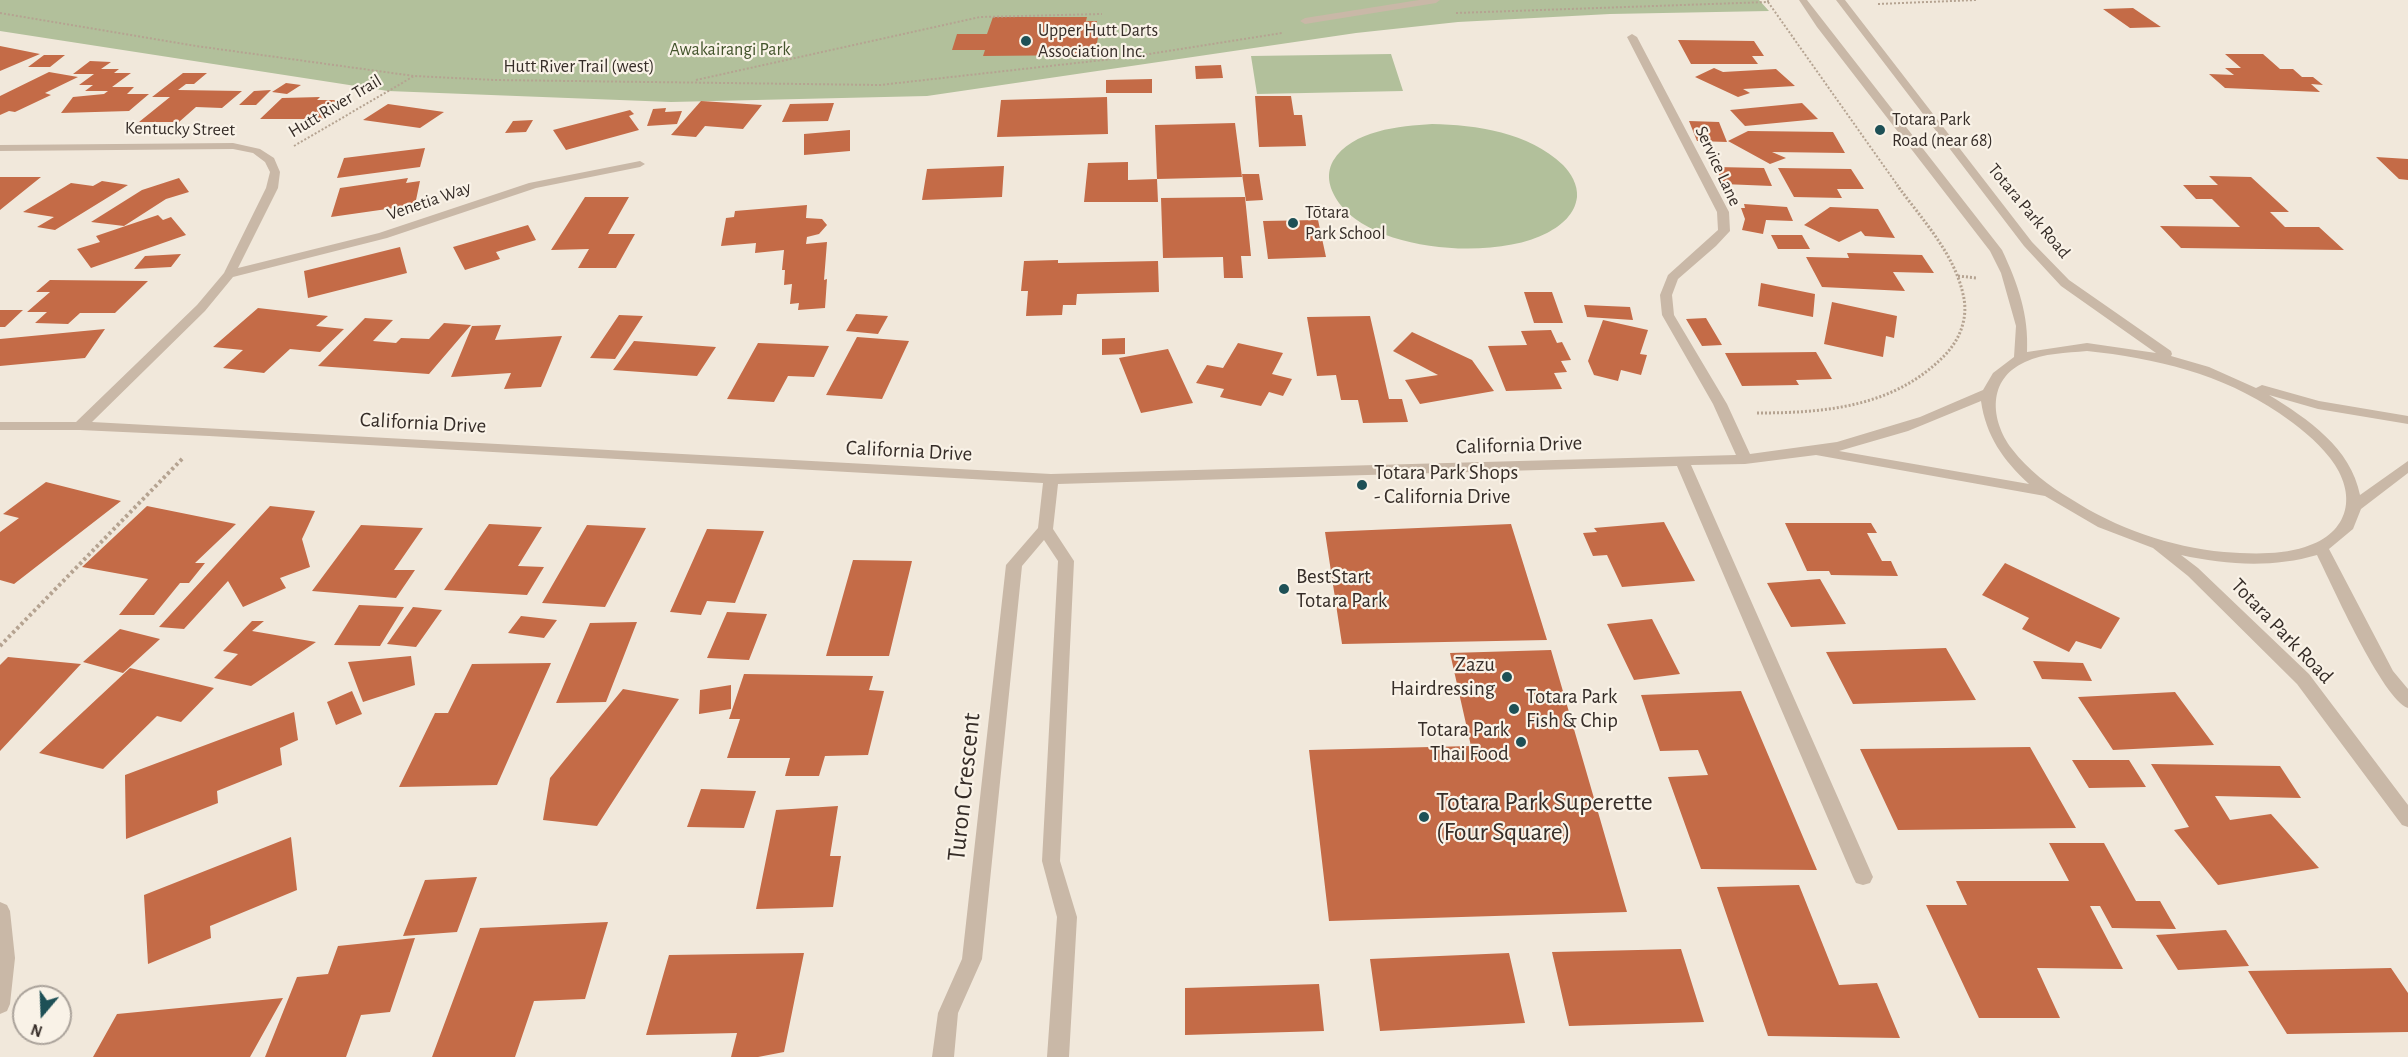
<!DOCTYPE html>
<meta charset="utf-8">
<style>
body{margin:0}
#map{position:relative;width:2408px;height:1057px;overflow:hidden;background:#f1e8db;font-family:"Alegreya Sans",sans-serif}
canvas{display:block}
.north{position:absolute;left:12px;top:985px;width:60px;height:60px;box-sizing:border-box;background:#f9f2e7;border:2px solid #aba39b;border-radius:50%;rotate:199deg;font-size:16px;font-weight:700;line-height:24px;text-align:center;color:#362d28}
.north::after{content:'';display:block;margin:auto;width:21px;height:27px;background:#1e5056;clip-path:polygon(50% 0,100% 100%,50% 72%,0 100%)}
</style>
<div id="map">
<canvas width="2408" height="1057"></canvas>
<div class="north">N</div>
</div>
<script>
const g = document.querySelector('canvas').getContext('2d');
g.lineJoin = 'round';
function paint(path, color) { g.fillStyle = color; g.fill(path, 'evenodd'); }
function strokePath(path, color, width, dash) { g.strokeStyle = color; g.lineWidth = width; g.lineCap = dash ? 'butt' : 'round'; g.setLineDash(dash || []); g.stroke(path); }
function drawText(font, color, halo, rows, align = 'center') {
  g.font = font + ' "Alegreya Sans",sans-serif'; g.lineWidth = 4.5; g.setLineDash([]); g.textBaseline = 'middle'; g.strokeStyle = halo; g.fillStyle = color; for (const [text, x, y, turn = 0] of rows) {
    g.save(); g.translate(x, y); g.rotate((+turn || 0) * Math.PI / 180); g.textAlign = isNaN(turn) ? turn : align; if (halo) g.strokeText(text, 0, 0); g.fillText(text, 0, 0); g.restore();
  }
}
const green = new Path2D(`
 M0,0h1759l10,11 -159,3 -152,8 -102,11 -429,63 -256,6 -283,-11 -388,-60z
 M1391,54l12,37 -146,3 -6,-38z
 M1432,124c45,1 96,8 131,41 8,8 15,20 14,32 -2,17 -15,28 -30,36 -51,27 -171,20 -208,-30 -9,-13 -14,-27 -6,-42 19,-31 67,-35 99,-37z`);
const building = new Path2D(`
 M2133,8l28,19 -31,1 -27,-19z
 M993,17h94l-1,4h11l-1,5 4,1 -4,21h-6l-1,7 -106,1 2,-6h-33l5,-16h30z
 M1678,40l76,1 10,15h-12l6,8h-67z
 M0,46l40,8 -40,17z
 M2225,54h38l17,15h13l9,8h11l10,8 -12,-1 9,8 -95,-4 -16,-14 25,1 -9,-7h16z
 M44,55h21l-15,12h-22z
 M90,61l21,1 -10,7h18l-5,4h17l-19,14h22l-7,7h22l-20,17 -68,2 12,-16 31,-3 4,-3h-23l8,-6h-14l15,-11h-21z
 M1221,65l2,13 -27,1 -1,-13z
 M1714,68l9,4 53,-3 19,17 -52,3 7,4 -12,4 -43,-20z
 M49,72l29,5 -33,16 6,2 -36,17 -6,-1 -9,4v-19z
 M183,73h24l-13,11h-8l-8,6 64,1 -20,17 -26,-1 -17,15h-40l31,-25h-18z
 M1152,79v14h-46v-13z
 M286,83l15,2 -14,9 -15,-2z
 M271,90l-15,15h-17l15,-14z
 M1255,96h36l3,19h8l4,31 -47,1z
 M320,97l-3,3h25l-18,19h-64l22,-21z
 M1107,97l1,37 -111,3 4,-37z
 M701,101l61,4 -19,24 -38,-3 -9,11 -25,-2z
 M834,103l-6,18 -46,1 8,-18z
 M1802,103l16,16 -73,7 -15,-16z
 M388,104l56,8 -24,16 -57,-8z
 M666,108l-1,4 17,-1 -5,13 -30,2 6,-17z
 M630,110l4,4 -5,2 10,14 -73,20 -13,-20z
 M533,120l-7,12 -21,1 8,-12z
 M1689,121l30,1 8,20 -30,-1z
 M1235,123l7,54 -85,2 -2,-54z
 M850,130v21l-46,4v-21z
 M1748,131l85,1 12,21 -73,-1 14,6 -16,6 -42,-23z
 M425,148l-5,19 -83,11 7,-20z
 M2376,157l32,2v21l-9,-1z
 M1128,162v18l29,-1 1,23h-74l4,-39z
 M1004,166l-2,31 -80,3 5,-31z
 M1716,167l48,1 8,18 -49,-2z
 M1778,168l73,1 13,20h-27l5,9 -48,-1z
 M1242,174h17l4,26 -17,1z
 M2209,176l42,1 38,35h-19l15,15h34l25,23 -163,-2 -21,-22 80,1 -28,-28h-16l-13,-14h35z
 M0,177h41l-41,33z
 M179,178l10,14 -23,7 -42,27 -33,-4 51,-32z
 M408,178l-2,5 14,-2 -5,24 -84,12 9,-29z
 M102,181l26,4 -73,45 -18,-3 17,-10 -31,-5 48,-29 22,3z
 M585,197h44l-21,37h27l-19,34h-38l11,-19 -38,1z
 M1245,197l6,59h-10l2,22h-19l-1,-21 -60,1 -2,-60z
 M1744,204l43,3 6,14 -27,-1 -3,14 -21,-4 3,-11 -4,-11h4z
 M807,205l-1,13 16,1 5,6 -8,9 -12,3 -1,7 21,-2 -3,38 3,-1 -2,29 -27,2 1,-7 -9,1 2,-20 -8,1 1,-15h-3l2,-20 -29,3 1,-10 -35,3 5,-28 8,-1 1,-6z
 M1830,207l48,2 17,29 -30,-2 -4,-5 -22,11 -35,-17z
 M158,215l5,5 8,-3 15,18 -95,33 -14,-19 23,-7 -4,-6z
 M1318,220l8,37 -58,2 -5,-38z
 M528,225l8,15 -40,12 4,7 -35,11 -12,-23z
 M1771,235h31l8,14h-32z
 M400,247l7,26 -99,25 -4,-27z
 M1847,253l75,2 12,18 -41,-1 12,19 -83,-4 -16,-30 43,1z
 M181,254l-10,13 -37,2 11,-13z
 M1058,260v3l100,-2 1,31 -82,2 -1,11h-13l-1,10 -36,1 2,-25h-7l3,-30z
 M50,280l98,1 -33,32h-35l-12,11 -33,-1 12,-11h-20l23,-20h-14z
 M1761,283l54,11 -2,23 -55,-11z
 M1524,292h28l11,31h-29z
 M1832,302l65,14 -3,22 -8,-2 -3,21 -59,-13z
 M1584,305l46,2 3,13 -46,-3z
 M258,308l70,8 -12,10 28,3 -24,23 -30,-3 -26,24 -41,-5 20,-18 -30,-3z
 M0,310h23l-18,17h-5z
 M856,314l32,2 -10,18 -32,-3z
 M619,315l24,1 -28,43 -25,-1z
 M1370,316l19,83h13l6,23 -45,1 -5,-23h-17l-5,-25 -19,1 -10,-59z
 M365,318l28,2 -20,21 23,2 5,-5 28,1 15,-16 27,2 -42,49 -111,-8z
 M1706,318l16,27 -20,1 -16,-27z
 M1603,320l45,10 -8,24 7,1 -6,20 -20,-5 -3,11 -24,-6 -6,-14z
 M501,325l-6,15 67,-4 -21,51 -37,2 7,-16 -60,4 21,-51z
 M105,329l-20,29 -85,8v-27z
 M1551,330l6,13 5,-1 9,18 -10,1 6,11 -13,1 8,16 -56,2 -18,-45 39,-1 -6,-14z
 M1412,332l60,28 22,31 -74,13 -15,-24 33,-5 -45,-24z
 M857,337l52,4 -27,58 -56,-4z
 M1125,338v16l-23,1v-16z
 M634,341l82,6 -19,29 -84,-6z
 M758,343l71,3 -15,31 -26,-1 -14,26 -47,-3z
 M1238,343l45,10 -11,21 20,5 -9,17 -14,-4 -8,14 -41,-9 4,-8 -28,-6 11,-18 16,3z
 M1168,349l25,54 -52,10 -22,-55z
 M1816,352l16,27 -36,1 3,5 -57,1 -17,-33z
 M46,482l75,19 -107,83 -14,-4v-48l19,-14 -16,-4z
 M147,506l89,18 -41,39h10l-16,20h-9l-26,32h-35l29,-36 -66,-12z
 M270,506l45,5 -13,28 8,28 -30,11 6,10 -43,19 -15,-26 -44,48 -25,-2z
 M1664,522l31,59 -73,6 -15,-32 -14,1 -10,-23 14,-1 -3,-4z
 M1785,523h86l6,10h-10l15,28h9l7,15 -67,-1 -2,-4h-22z
 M489,524l53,3 -24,39 26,1 -17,28 -83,-5z
 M1511,524l36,116 -205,4 -17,-112z
 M361,525l62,3 -29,42h21l-19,28 -84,-7z
 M587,525l59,3 -41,79 -63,-4z
 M707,529l57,2 -29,72 -28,-2 -6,14 -31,-3z
 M853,560l59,1 -23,95h-63z
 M2005,563l115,55 -19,31 -25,-8 -7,11 -47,-23 7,-11 -47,-23z
 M1820,579l26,45 -55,3 -24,-44z
 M359,605l45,2 -24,39 -46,-1z
 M413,607l29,3 -26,37 -29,-3z
 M727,612l40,2 -18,46 -42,-2z
 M521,616l36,4 -13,18 -36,-5z
 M1652,619l28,55 -46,6 -27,-56z
 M252,621h12l-12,10 64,11 -65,44 -37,-8 24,-24 -15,-3z
 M637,622l-31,80 -50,1 34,-80z
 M120,629l40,10 -37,34 -40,-11z
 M1946,648l30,52 -123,4 -27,-52z
 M1551,650l76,262 -298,9 -20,-171 162,-4 -21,-93z
 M411,656l4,29 -52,17 -15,-40z
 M8,657l73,7 -81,87v-86z
 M2033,661l50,2 9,18 -50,-2z
 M551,663l-54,122 -98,2 36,-74h13l24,-49z
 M130,668l84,20 -33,34 -24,-6 -54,53 -64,-16z
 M744,674l129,2 -4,14 15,1 -16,64 -43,1 -6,20h-34l5,-18h-63l13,-39h-11z
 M731,685v24l-32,5 1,-24z
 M623,689l56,10 -82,127 -54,-6 7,-42z
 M352,691l10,23 -26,11 -9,-23z
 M1741,691l76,179 -116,-1 -33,-92 40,-2 -10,-25 -38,1 -19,-56z
 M2175,692l39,53 -101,5 -35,-53z
 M294,712l4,28 -18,8 2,17 -65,26 1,12 -92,36 -1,-64z
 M2030,747l46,81 -178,2 -38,-81z
 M2072,760h57l17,27 -57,1z
 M2151,764l129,2 21,32 -86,-2 15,24 41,-6 48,54 -101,17 -44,-55 15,-3z
 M701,789l55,2 -12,37 -57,-1z
 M838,806l-8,50h11l-8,51 -77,2 20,-99z
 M291,837l6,53 -87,36 1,12 -63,26 -4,-69z
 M2049,843h55l32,58h24l16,28 -64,-1 -12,-22h-10l33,63 -86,-1 23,50h-81l-53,-113h41l-11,-24h113z
 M477,877l-20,55 -54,4 22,-56z
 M1799,885l40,100 38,-2 23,55 -132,-2 -51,-149z
 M608,922l-23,77 -51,2 -19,56h-83l48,-129z
 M2226,930l23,36 -71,4 -22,-35z
 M415,938l-25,74 -29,3 -15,42h-81l32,-80 31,-3 10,-28z
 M1681,949l23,73 -135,4 -17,-74z
 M804,953l-20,99 -26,5h-27l6,-24 -91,2 23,-80z
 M1509,953l16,70 -145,8 -10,-72z
 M2391,968l17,25v39l-121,2 -39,-63z
 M1319,984l5,47 -139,4v-47z
 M283,998l-33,59h-157l24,-43z`);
const pathFar2 = new Path2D(`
 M1768,2l130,184
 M1878,4l98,-4
 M0,13l196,33 218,30 81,4 385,5 250,-28 152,-24
 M1456,13l312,-11v-2
 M696,80l284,-63 122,-3
 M294,146l120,-70`);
const pathFar1 = new Path2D(`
 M1958,276l19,2
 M1757,413c68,0 137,-6 187,-57 16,-16 25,-39 19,-62 -9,-41 -42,-76 -66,-109`);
const path = new Path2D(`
 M0,646l183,-188`);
const minor = new Path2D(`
 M1419,0h21l-4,3 -131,21 -5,-3 5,-3z
 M1799,0h8l195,250c16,34 27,65 25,102l60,-9 69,10 -95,-67 -37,-40 -188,-246h9l187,242 37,38 102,71 1,3 -1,2 38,11 47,21 6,-3 57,16 89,15v8l-90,-15 -49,-14c39,24 82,53 91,100l48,-34v12l-47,36 -8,20 -24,20 64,122 15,18v19c-25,-8 -77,-125 -91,-153 -44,13 -91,10 -136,0l17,13 111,106 99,131v22l-6,-2 -105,-141 -109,-108 -35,-28 -55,-21 -53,-31 -229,-41 -71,9 -54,1 182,412 -3,6 -7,2 -7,-2 -3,-6 -176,-411 -619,18 -5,45 21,32 -14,300 17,56 -8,140h-22l10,-140 -15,-56 16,-300 -14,-21 -22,26 -40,393 -24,54 -4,44h-22l6,-44 24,-54 44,-394 32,-37 5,-45 -834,-47 -129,-6h-80v-8h76l121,-117 27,-32 42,-85 4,-16 -5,-10 -12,-9 -20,-4 -233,2v-6l233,-2 27,6 14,9 6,14 -2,16 -40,80 141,-35 150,-50 111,-22 5,3 -5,3 -104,21 -149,50 -154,39 -28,34 -113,111 959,52 685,-19 -23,-51 -51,-89 -2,-20 8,-20 50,-45 -1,-18 -90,-175 5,-3 5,3 92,175 1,19 -14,15 -38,33 -6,16 2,20 53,89 23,50 87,-12 83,-25 63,-27 10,-17 21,-16 2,-31 -15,-53 -11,-22 -173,-224zM2087,351c68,7 135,23 192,62 19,13 37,27 51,45 28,36 20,75 -25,89 -25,8 -54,7 -81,5 -54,-5 -108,-24 -153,-53 -22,-13 -43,-29 -59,-50 -22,-29 -25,-70 13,-87 19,-9 41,-9 62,-11zM1981,401c5,35 22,59 48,83l-190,-33 69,-20z
 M0,902l7,3 3,6 5,47 -5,46 -3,7 -7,3z`);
const markers = [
 [1026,41,6,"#1e5056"],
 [1880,130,6,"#1e5056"],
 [1293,223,6,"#1e5056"],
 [1362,485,6,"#1e5056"],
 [1284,589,6,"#1e5056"],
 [1507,677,6,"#1e5056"],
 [1514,709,6,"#1e5056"],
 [1521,742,6,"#1e5056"],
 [1424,817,6,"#1e5056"]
];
const farPoinames = [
 ["Upper Hutt Darts",1038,31],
 ["Association Inc.",1038,52],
 ["Totara Park",1892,120],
 ["Road (near 68)",1892,141],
 ["Tōtara",1305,213],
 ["Park School",1305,234]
];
const farParknames = [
 ["Awakairangi Park",730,50]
];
const farStreetnames = [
 ["Hutt River Trail (west)",579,67],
 ["Hutt River Trail",335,106,-31],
 ["Kentucky Street",180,129,1],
 ["Service Lane",1718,166,65],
 ["Venetia Way",429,201,-19],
 ["Totara Park Road",2029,211,50]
];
const streetNames = [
 ["California Drive",423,423,3],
 ["California Drive",1519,445,-2],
 ["California Drive",909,451,3],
 ["Totara Park Road",2282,631,46]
];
const poiNames = [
 ["Totara Park Shops",1374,473],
 ["- California Drive",1374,497],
 ["BestStart",1296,577],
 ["Totara Park",1296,601],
 ["Zazu",1495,665,"right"],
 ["Hairdressing",1495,689,"right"],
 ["Totara Park",1526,697],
 ["Fish & Chip",1526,721],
 ["Totara Park",1509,730,"right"],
 ["Thai Food",1509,754,"right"]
];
const nearStreetnames = [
 ["Turon Crescent",964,787,-84]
];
const nearPoinames = [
 ["Totara Park Superette",1436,802],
 ["(Four Square)",1436,832]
];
paint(green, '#b2c09b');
paint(building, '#c46b47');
strokePath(pathFar2, '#b5a391', 2, [2, 2]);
strokePath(pathFar1, '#b5a391', 3, [2, 2]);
strokePath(path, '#b5a391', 4, [3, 3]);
paint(minor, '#c9b8a7');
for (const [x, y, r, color] of markers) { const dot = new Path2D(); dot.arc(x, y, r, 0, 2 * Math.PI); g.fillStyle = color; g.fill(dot); strokePath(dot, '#f9f2e7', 2); }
drawText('18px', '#362d28', '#f9f2e7', farPoinames, 'left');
drawText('18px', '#43542c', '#f9f2e7', farParknames);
drawText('18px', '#362d28', '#f9f2e7', farStreetnames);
drawText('21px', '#362d28', '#f9f2e7', streetNames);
drawText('21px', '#362d28', '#f9f2e7', poiNames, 'left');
drawText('26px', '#362d28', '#f9f2e7', nearStreetnames);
drawText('26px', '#362d28', '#f9f2e7', nearPoinames, 'left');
</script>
